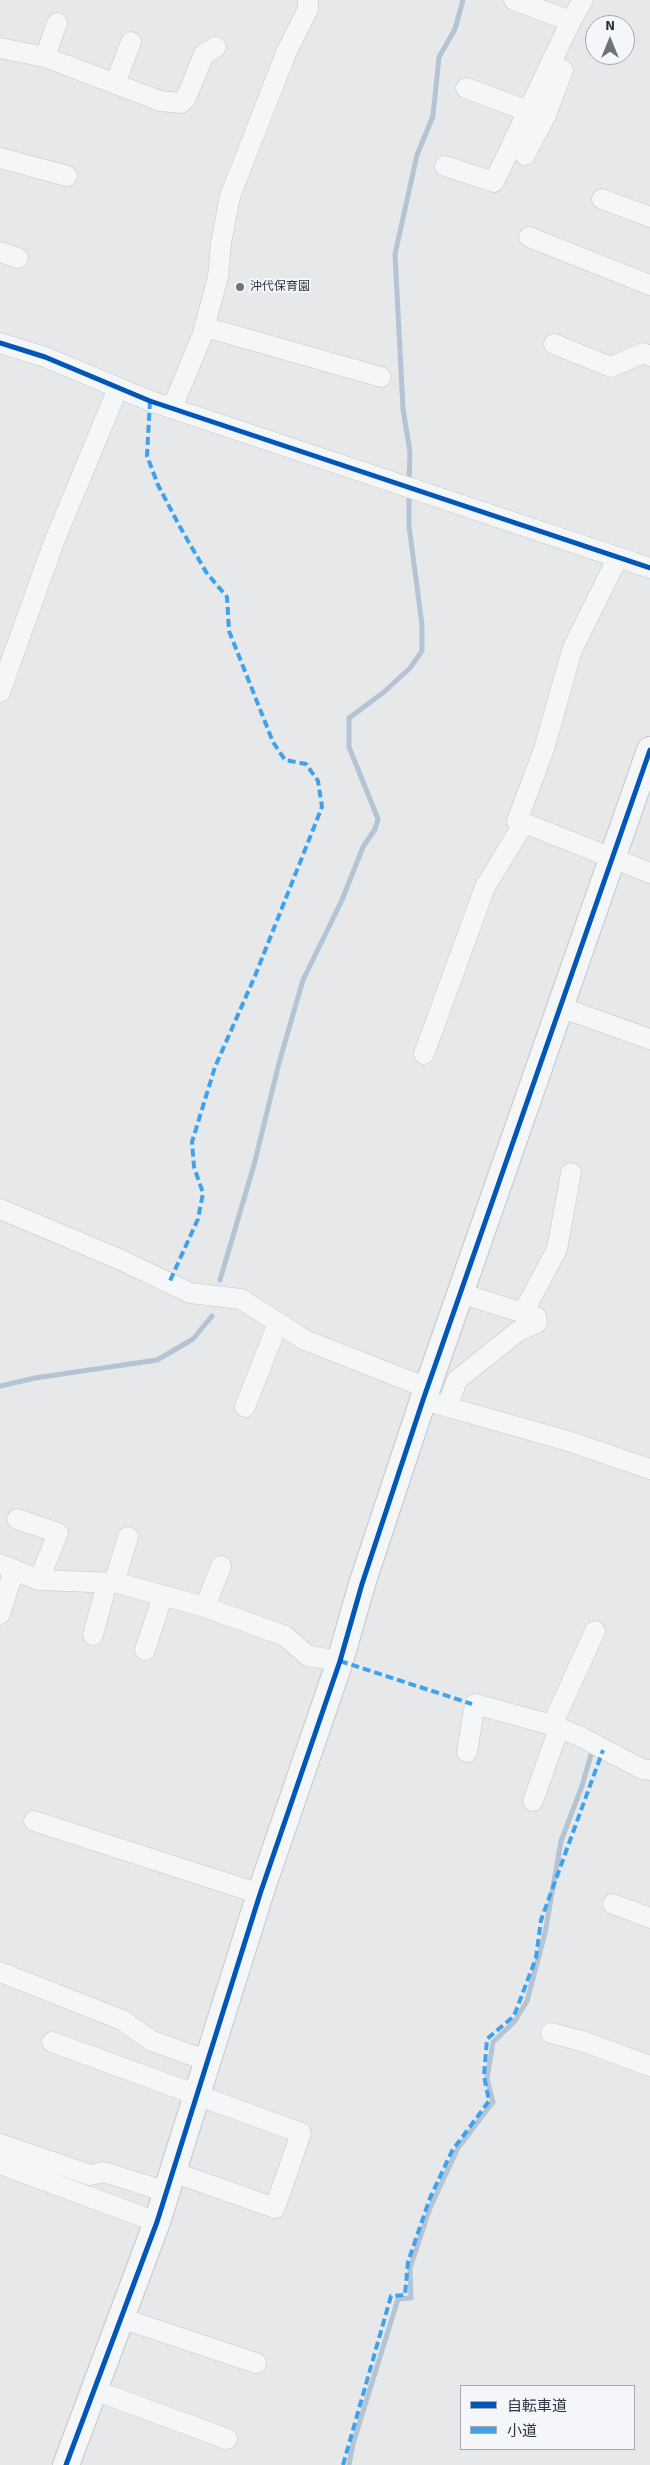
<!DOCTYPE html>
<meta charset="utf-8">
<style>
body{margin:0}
#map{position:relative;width:650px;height:2465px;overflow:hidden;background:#e6e8ea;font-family:Signika,"Noto Sans JP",sans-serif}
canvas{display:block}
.legend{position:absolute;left:460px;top:2385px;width:175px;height:65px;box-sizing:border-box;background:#f4f6f9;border:1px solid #a4a8b1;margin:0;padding:6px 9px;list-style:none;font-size:15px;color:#2b3445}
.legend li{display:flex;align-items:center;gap:10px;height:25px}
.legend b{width:25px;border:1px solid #a4a8b1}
.north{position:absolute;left:585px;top:15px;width:50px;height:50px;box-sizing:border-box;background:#f4f6f9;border:1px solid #a4a8b1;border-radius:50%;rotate:0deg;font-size:14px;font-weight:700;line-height:20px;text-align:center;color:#2b3445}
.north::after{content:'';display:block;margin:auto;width:18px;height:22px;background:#6c737f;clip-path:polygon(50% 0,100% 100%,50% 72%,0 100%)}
</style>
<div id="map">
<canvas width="650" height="2465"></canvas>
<ul class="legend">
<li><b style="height:6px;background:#0057b8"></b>自転車道</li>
<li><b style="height:6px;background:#3ea3ec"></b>小道</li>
</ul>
<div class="north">N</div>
</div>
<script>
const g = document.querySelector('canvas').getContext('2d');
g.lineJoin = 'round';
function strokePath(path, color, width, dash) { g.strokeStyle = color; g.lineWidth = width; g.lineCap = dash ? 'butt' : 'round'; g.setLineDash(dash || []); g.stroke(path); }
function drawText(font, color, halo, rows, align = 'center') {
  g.font = font + ' Signika,"Noto Sans JP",sans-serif'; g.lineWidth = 4; g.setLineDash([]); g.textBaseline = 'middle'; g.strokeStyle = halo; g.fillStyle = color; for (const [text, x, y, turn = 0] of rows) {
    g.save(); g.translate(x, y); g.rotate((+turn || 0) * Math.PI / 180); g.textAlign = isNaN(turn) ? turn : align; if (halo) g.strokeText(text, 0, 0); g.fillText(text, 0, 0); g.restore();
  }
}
const stream = new Path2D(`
 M409,483l1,-31 -7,-43 -8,-155 22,-99 16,-39 6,-59 16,-28 8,-29
 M220,1280l34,-115 25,-102 24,-83 39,-80 21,-53 12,-18 3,-10 -29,-72v-29l35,-26 26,-24 12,-17v-26l-13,-99v-35
 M0,1386l35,-8 122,-18 36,-21 19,-23
 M349,2465l4,-21 45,-145 13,-1 -1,-30 20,-60 28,-60 35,-46 -6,-23 6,-37 22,-21 12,-20 18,-68 16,-92 21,-55 9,-31 5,-6`);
const minor = new Path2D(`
 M514,0l57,21
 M0,48l45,9 12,-34
 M45,57l115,44 21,2 5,-5 18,-44 12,-7
 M115,84l16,-42
 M466,88l62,23
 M525,155l21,-40 17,-45 -12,-6
 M0,158l67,18
 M445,166l49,16 77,-161 12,-21
 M602,199l48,18
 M529,237l121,48
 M0,252l18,6
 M205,327l176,50
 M0,343l45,14 105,44 500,167
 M554,344l57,23 32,-14 7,3
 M172,408l30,-72 16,-59 3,-34 9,-47 57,-145 21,-42v-9
 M0,692l54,-150 64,-154
 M524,823l-7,-2 27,-72 28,-99 46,-93
 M560,1007l90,32
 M424,1054l61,-167 39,-64 126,50
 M0,1209l119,50 71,34 51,6 64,41 122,48
 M523,1313l34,-64 14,-76
 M423,1400l145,41 82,28
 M245,1407l33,-84
 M447,1407l10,-27 60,-48 20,-9 -1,-6 -76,-24
 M17,1519l41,14 -19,47
 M0,1564l39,16 79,3 87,24 80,29 23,20 32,5
 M114,1583l14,-46
 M205,1607l16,-41
 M0,1614l14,-44
 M595,1631l-43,94 27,11 63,33 8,1
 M93,1635l14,-52
 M145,1650l18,-55
 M467,1752l8,-48 77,21
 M533,1801l26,-73
 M34,1821l226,73
 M613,1904l37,14
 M0,1972l122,48 30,21 56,20
 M551,2033l34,9 65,24
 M52,2042l249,91 -26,75 -102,-36
 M0,2144l90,31 14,-3 63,20
 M0,2164l157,58
 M121,2318l135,45
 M94,2390l133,49`);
const tertiary = new Path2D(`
 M66,2465l91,-243 103,-328 80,-233 22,-77 61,-184 227,-650`);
const quiet = new Path2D(`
 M150,401l-3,55 11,29 22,42 26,45 21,25 2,34 44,111 12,18 21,4 12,17 4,26 -67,169 -40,91 -23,75 2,25 9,26 -5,26 -29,64
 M340,1661l132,43
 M343,2465l48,-169 14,-1 3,-33 22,-64 22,-47 37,-50 -5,-25 3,-37 27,-23 22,-58 5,-38 62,-170`);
const cycleway = new Path2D(`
 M0,343l45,14 105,44 500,167
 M66,2465l91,-243 103,-328 80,-233 22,-77 61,-184 227,-650`);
const markers = [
 [240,287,5,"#6c737f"]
];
const poiNames = [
 ["沖代保育園",250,287]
];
strokePath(stream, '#b4c4d5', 5);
strokePath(minor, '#c4c6c8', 21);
strokePath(tertiary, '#c4c6c8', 28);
strokePath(minor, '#f5f6f7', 20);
strokePath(tertiary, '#f5f6f7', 26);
strokePath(quiet, '#3ea3ec', 4, [8, 4]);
strokePath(cycleway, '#0057b8', 5);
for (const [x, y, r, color] of markers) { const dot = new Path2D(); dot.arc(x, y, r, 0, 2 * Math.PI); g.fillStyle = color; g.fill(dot); strokePath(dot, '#f4f6f9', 2); }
drawText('12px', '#2b3445', '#f4f6f9', poiNames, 'left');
</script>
